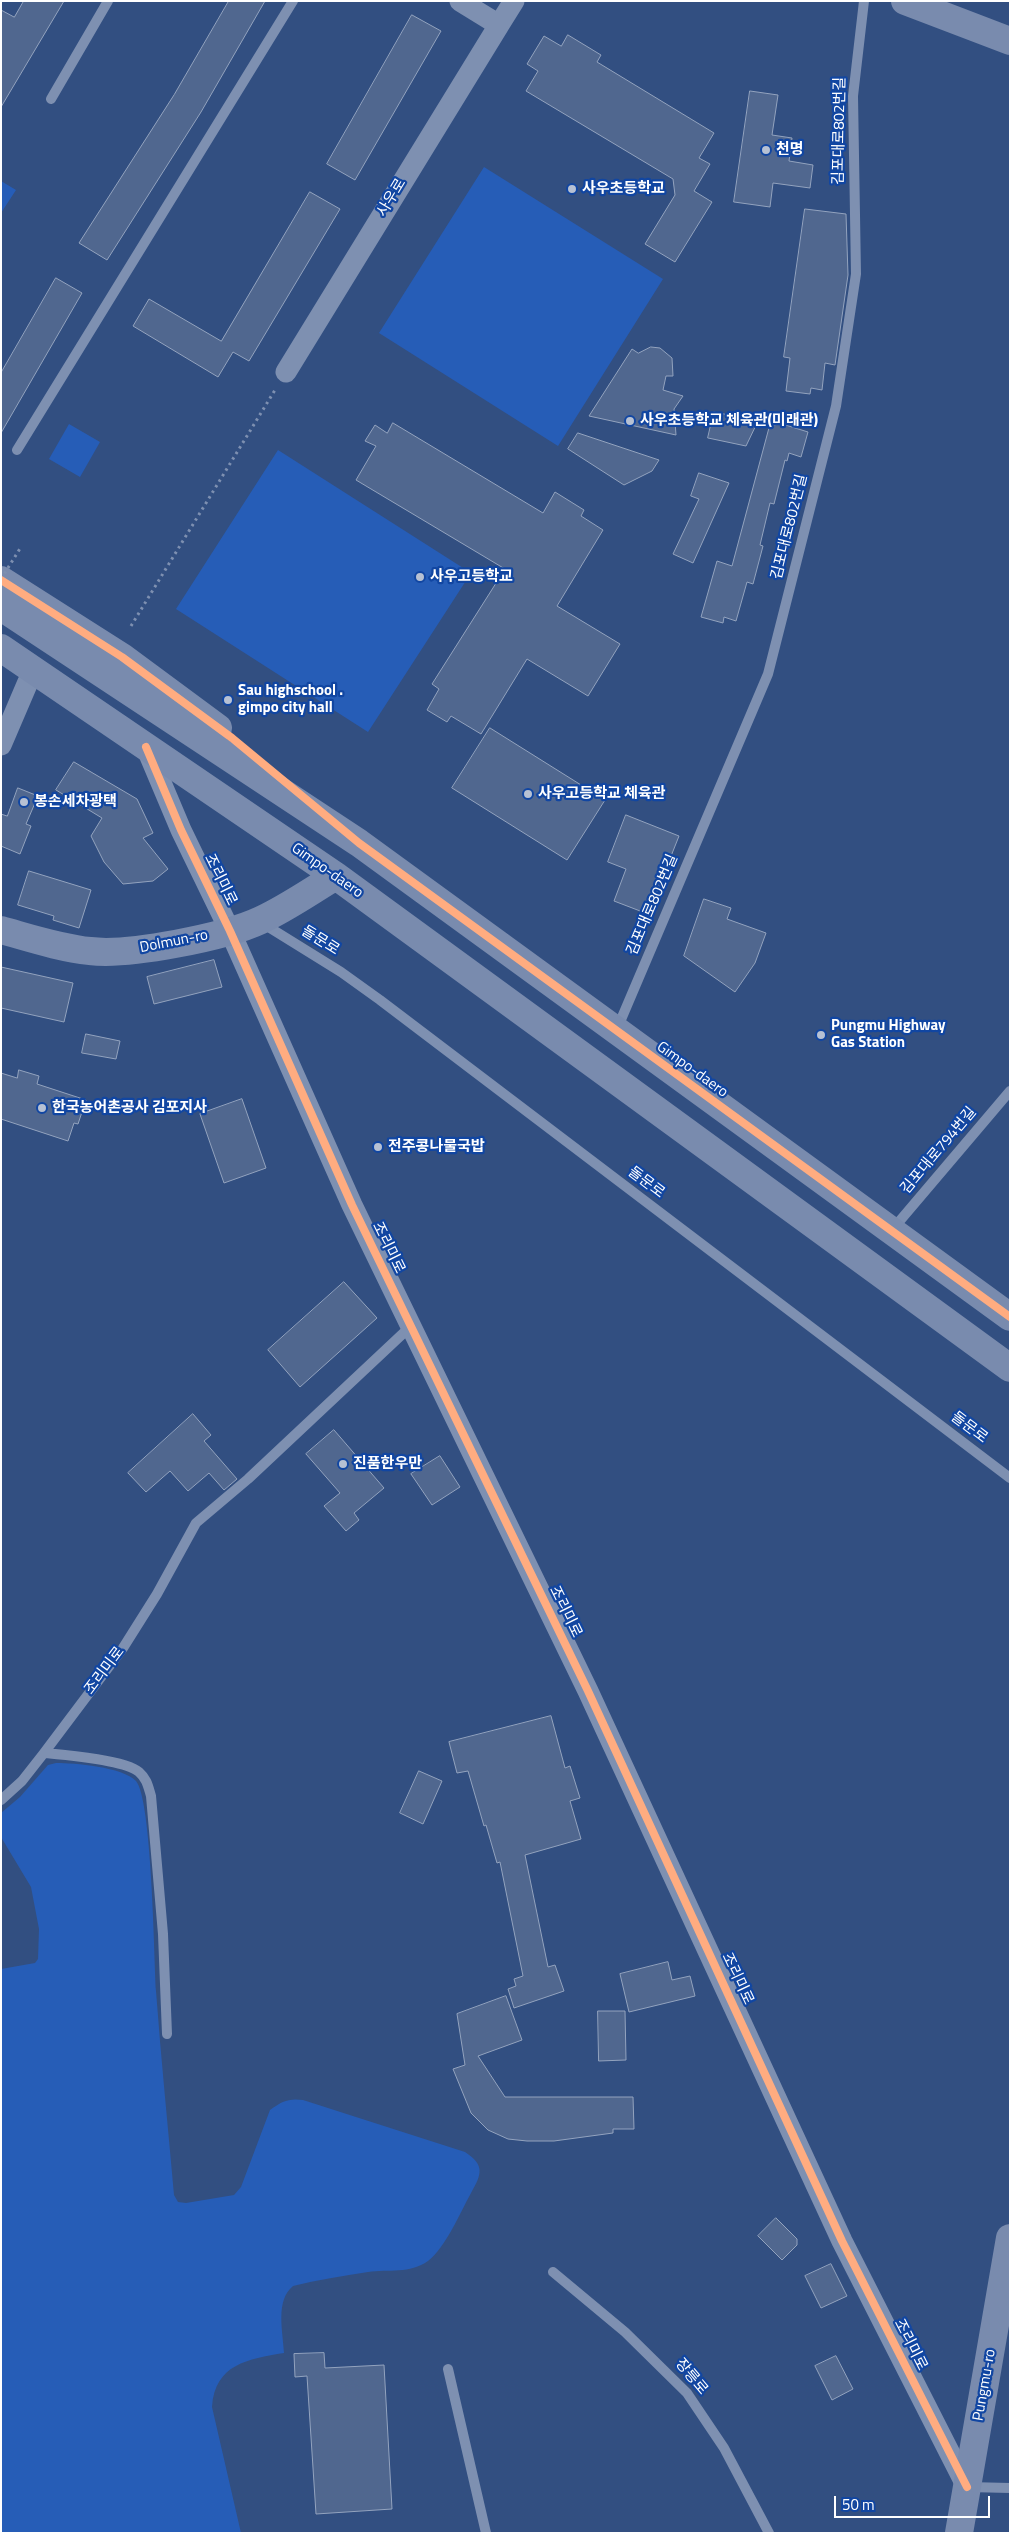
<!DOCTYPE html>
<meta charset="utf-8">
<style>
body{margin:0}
#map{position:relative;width:1011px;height:2534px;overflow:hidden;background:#324f81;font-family:"Titillium Web",sans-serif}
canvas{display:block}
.frame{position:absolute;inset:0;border:2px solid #fff;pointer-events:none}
.scale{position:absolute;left:834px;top:2496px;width:156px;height:22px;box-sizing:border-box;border:2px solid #fff;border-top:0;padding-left:6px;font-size:15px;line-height:18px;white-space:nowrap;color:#fff;-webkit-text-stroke:4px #1146a2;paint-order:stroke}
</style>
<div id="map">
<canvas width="1011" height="2534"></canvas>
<div class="frame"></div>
<div class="scale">50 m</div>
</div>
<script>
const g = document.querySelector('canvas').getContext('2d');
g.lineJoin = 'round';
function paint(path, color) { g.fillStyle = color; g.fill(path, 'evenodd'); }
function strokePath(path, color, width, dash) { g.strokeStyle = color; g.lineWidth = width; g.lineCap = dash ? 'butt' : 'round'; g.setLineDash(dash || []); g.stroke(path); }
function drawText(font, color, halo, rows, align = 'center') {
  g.font = font + ' "Titillium Web","Noto Sans KR",sans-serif'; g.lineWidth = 4.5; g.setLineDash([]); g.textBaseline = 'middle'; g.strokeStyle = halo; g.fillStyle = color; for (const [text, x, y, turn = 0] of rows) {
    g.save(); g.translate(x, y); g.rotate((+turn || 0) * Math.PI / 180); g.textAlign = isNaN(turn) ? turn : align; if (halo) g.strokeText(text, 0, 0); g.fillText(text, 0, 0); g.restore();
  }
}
const green = new Path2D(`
 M484,167l179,112 -105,167 -179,-113z
 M1,181l15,9 -15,23z
 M69,424l31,18 -20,35 -31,-18z
 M278,450l193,123 -103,159 -192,-123z
 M56,1763c18,0 67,4 80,18 16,19 18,176 20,210 5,68 12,136 18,204l4,7 8,1 48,-8 7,-8 29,-77c12,-9 19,-12 33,-10l162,52c20,13 17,22 6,41 -11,20 -25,54 -43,68 -18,13 -40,8 -60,11 -25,4 -51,8 -75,14 -18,15 -10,45 -9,67 -36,6 -69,11 -72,54l29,126h-240v-564l34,-6 3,-4 1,-30 -8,-42 -30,-50v-24l19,-16 28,-32z`);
const building = new Path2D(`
 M24,1h40l-63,106v-97l13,7z
 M229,1h36l-64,111 -94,148 -28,-17 95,-148z
 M412,15l29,16 -86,149 -28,-16z
 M568,35l33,20 -4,7 117,71 -15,25 11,6 -16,27 18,11 -37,60 -30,-18 30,-49 -2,-16 -147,-88 12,-20 -11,-7 17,-28 17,10z
 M750,91l28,4 -6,40 20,3 -3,23 24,4 -3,23 -37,-5 -3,24 -36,-5z
 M310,192l30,17 -91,152 -16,-9 -15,25 -85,-51 16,-27 72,42z
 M805,209l41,5 2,61 -13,90 -10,-2 -3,27 -11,-2 -1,6 -24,-3 4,-33 -6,-1z
 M56,278l26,15 -81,140v-60z
 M651,347l9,1 12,10 1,18h-7l-3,14 20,6 -9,13 2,26 -87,-19 43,-67 6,4z
 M714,412l44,9 -12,25 -38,-8z
 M776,422l32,10 -7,25 -12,-4 -2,8 -2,-1 -11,44 -4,-1 -10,42 3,1 -10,38 -6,-2 -11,39 -12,-4 -1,6 -22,-6 16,-56 15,5 38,-142 5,1z
 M393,423l150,90 12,-21 29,18 -3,6 22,14 -46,76 63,38 -32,52 -61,-37 -46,75 -30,-18 -4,6 -20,-12 12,-21 -7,-5 73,-115 -149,-89 20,-34 -11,-5 10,-16 12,8z
 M578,433l81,27 -7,11 -28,14 -56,-36z
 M699,473l30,10 -36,80 -20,-9 26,-55 -8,-3z
 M490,728l115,72 -38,60 -115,-72z
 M74,762l63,37 16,34 -10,5 25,31 -15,12 -30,3 -19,-22 -13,-26 11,-18 -46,-28z
 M18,788l20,8 -12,28 5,2 -11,28 -19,-8v-32l6,2z
 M626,815l53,21 -31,78 -34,-13 12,-32 -18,-7z
 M29,871l62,19 -12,38 -26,-8 1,-4 -36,-11z
 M704,899l27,9 -4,11 39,14 -11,30 -20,29 -51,-36z
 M214,960l8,27 -68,17 -7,-27z
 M1,967l72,16 -9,39 -63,-14z
 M86,1034l34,7 -4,18 -34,-6z
 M19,1070l20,6 -2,8 49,16 -8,24 -4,-1 -6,18 -67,-22v-46l16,5z
 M242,1099l24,69 -42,15 -24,-69z
 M344,1282l33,36 -77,69 -32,-37z
 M193,1414l18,21 -7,6 33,38 -13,11 -15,-17 -21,18 -18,-20 -24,21 -18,-19z
 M334,1430l50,58 -30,25 5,7 -13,11 -22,-25 16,-13 -34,-39z
 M440,1456l20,31 -28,18 -21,-31z
 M551,1716l14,52 5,-2 10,32 -10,3 11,38 -56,16 23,112 7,-2 9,26 -50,17 -6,-19 8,-3 -2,-7 9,-3 -23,-114 -3,1 -11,-38 -2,1 -16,-55 -11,2 -8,-31z
 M419,1771l23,10 -19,43 -23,-11z
 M668,1962l4,18 18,-4 5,20 -66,16 -9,-38z
 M506,1996l16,44 -44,16 27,41h128l1,32h-21v4l-59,8h-27l-19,-2 -20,-9 -17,-17 -18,-44 12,-4 -8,-51z
 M598,2011h27l1,49 -27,1z
 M776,2218l21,21v6l-15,15 -24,-24z
 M831,2264l16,32 -26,12 -16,-32z
 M324,2353l1,15 59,-3 8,144 -76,5 -9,-138 -12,1 -1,-23z
 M836,2356l17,33 -21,11 -17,-34z`);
const path = new Path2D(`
 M131,626l144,-236`);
const lane = new Path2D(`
 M51,99l57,-98
 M17,450l276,-449
 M262,923l79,49 39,28 630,478
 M617,1029l151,-355 68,-268 20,-132 -3,-178 11,-95
 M892,1230l118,-139
 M1,1800l21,-19 22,-28
 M167,2034l-4,-100 -12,-138c-3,-10 -4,-17 -12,-24 -14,-12 -74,-17 -95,-19l79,-105 34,-54 39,-71 52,-44 163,-153
 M553,2272l72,60 62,61 37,55 45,85
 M448,2369l38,164
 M968,2487l42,1`);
const street = new Path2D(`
 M460,1l39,24 15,-24
 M286,372l213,-347
 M1,745l27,-63
 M146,747l35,83 49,101 122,274 236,486 254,550 125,246`);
const secondary = new Path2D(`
 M905,1l105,40
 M1,580l121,77 96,71
 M1,607l358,236 651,474
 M1,648l335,228 674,492
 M1,930c29,8 59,18 89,21 38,5 135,-14 171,-31 26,-12 50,-29 75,-44
 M959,2533l51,-295`);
const pathBridge = new Path2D(`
 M1,579l20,-32`);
const cycleway = new Path2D(`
 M1,580l121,77 110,81 127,105 651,474
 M146,747l35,83 49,101 122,274 236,486 254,550 125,246`);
const markers = [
 [766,150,5,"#b7c1d3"],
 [572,189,5,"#b7c1d3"],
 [630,421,5,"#b7c1d3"],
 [420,577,5,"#b7c1d3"],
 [228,700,5,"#b7c1d3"],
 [528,794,5,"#b7c1d3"],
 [24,802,5,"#b7c1d3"],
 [821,1035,5,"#b7c1d3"],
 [42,1108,5,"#b7c1d3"],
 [378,1147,5,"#b7c1d3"],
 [343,1464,5,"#b7c1d3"]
];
const streetNames = [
 ["김포대로802번길",840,131,-89],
 ["사우로",392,198,-59],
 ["김포대로802번길",790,527,-76],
 ["Gimpo-daero",327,871,35],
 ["조리미로",220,880,64],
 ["김포대로802번길",653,905,-67],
 ["돌문로",320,941,32],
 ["Dolmun-ro",174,942,-11],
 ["Gimpo-daero",692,1070,36],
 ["김포대로794번길",939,1151,-50],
 ["돌문로",646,1183,37],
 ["조리미로",388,1248,64],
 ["돌문로",969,1428,37],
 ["조리미로",565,1612,64],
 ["조리미로",105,1671,-53],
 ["조리미로",737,1979,65],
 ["조리미로",910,2345,63],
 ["장릉로",691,2377,50],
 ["Pungmu-ro",985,2385,-80]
];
const poiNames = [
 ["천명",776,150],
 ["사우초등학교",582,189],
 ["사우초등학교 체육관(미래관)",640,421],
 ["사우고등학교",430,577],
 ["Sau highschool .",238,691],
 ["gimpo city hall",238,708],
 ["사우고등학교 체육관",538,794],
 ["봉손세차광택",34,802],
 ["Pungmu Highway",831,1026],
 ["Gas Station",831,1043],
 ["한국농어촌공사 김포지사",52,1108],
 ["전주콩나물국밥",388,1147],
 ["진품한우만",353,1464]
];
paint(green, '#265db7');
paint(building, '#50678f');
strokePath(building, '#93a3be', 1);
strokePath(path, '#7e90b1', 3, [2.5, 4]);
strokePath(lane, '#7e90b1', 10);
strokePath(street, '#7e90b1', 21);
strokePath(secondary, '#798bae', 28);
strokePath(pathBridge, '#7e90b1', 3, [2.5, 4]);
strokePath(cycleway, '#ffac80', 8);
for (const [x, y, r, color] of markers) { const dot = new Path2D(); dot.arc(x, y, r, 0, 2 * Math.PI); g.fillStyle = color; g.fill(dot); strokePath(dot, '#1146a2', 2); }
drawText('15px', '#fff', '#1146a2', streetNames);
drawText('bold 15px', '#fff', '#1146a2', poiNames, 'left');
</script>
